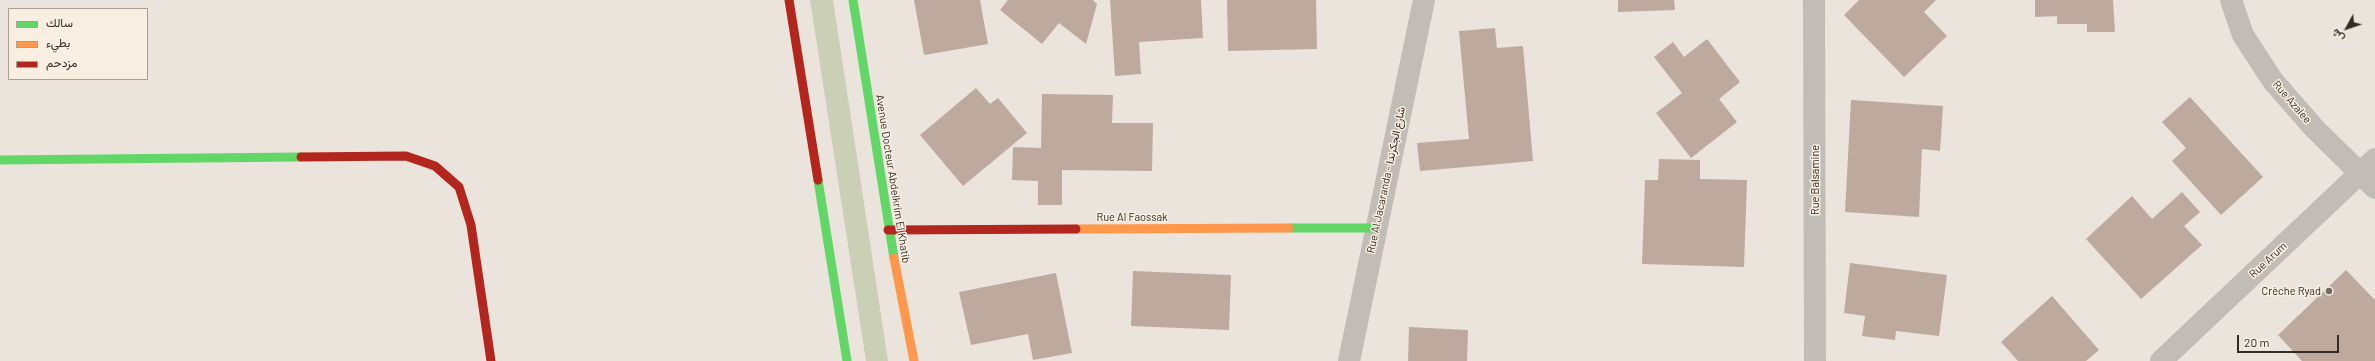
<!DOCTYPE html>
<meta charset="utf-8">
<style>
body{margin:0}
#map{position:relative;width:2375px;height:361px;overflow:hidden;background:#eae4dc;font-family:Barlow,Vazirmatn,sans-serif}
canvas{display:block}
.legend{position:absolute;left:8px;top:8px;width:140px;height:72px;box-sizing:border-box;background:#f8efe2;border:1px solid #a9a096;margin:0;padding:5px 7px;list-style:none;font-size:12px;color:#322a25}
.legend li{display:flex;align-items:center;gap:8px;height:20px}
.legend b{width:20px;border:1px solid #a9a096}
.north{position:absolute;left:2327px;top:8px;width:40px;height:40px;-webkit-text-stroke:3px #f8efe2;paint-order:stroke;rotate:230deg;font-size:11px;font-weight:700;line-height:16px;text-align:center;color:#322a25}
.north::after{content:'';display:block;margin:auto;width:14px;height:18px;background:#322a25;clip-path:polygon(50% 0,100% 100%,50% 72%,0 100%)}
.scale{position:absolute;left:2237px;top:335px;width:102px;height:18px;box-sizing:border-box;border:2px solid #322a25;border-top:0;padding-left:5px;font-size:12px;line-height:14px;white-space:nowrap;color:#322a25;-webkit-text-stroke:3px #f8efe2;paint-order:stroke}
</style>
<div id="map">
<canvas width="2375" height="361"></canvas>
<ul class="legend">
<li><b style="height:5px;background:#63d668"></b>سالك</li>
<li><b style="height:5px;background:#ff974d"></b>بطيء</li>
<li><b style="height:5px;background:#b3261e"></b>مزدحم</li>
</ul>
<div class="north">ش</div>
<div class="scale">20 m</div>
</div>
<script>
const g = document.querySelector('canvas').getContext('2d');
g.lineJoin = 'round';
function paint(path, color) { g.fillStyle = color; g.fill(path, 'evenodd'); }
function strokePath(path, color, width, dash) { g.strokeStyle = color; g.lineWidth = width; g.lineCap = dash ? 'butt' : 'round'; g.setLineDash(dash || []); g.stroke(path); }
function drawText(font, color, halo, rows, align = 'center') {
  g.font = font + ' Barlow,Vazirmatn,sans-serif'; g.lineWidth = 3; g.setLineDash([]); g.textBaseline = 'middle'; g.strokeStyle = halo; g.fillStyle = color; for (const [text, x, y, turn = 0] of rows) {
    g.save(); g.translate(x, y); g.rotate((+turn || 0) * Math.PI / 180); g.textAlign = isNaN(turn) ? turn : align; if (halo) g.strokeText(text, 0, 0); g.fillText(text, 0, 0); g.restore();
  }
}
const green = new Path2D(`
 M810,0h23l55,361h-22z`);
const building = new Path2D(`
 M914,0h66l8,44 -64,11z
 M1008,0h85l4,4 -11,40 -27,-21 -17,21 -42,-34z
 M1110,0h91l2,38 -64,4 2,32 -26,2z
 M1227,0h89l1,49 -89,2z
 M1618,0h56l1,10 -57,2z
 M1859,0h77l-12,12 23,24 -43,41 -60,-62z
 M2035,0h78l2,32h-28v-8h-30v-8l-22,1z
 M1495,28l2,20 26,-2 10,115 -113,10 -3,-28 52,-4 -10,-108z
 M1707,39l33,43 -21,17 18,23 -46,36 -35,-45 26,-20 -28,-36 19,-15 11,15z
 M976,88l14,16 8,-6 29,35 -64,53 -43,-51z
 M1042,94l71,1 -1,28h41l-1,48 -90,-1v35h-24v-24l-26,-1 1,-33 28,1z
 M2190,97l73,80 -42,38 -49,-54 14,-13 -24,-26z
 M1851,100l92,6 -3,45 -18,-2 -3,68 -74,-5z
 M1659,159l41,1v19l47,1 -3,87 -102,-3 3,-84h13z
 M2182,192l18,20 -16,14 18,19 -61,54 -55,-60 46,-43 20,23z
 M1850,263l97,12 -8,61 -43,-5 -1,9 -33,-4 3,-20 -21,-3z
 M2346,270l29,30v61h-73l-24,-26z
 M1133,271l98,4 -2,55 -98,-4z
 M1056,273l16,80 -39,7 -5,-26 -57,11 -12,-53z
 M2052,296l47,54 -13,11h-68l-17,-19z
 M1409,327l59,3 -1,31h-59z`);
const street = new Path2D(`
 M1814,0l1,361
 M2231,0l12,35 30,46 41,47 61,60
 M1349,361l75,-361
 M2161,361l214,-202`);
const fast = new Path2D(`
 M853,0l41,258
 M0,160l301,-3
 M818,180l29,181
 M1289,228h87`);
const slow = new Path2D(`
 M1076,229l213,-1
 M894,258l20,103`);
const jam = new Path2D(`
 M789,0l29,180
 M301,157l105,-1 29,10 24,21 12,38 20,136
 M888,230l188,-1`);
const markers = [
 [2329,291,4,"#726b65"]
];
const streetNames = [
 ["Rue Azalee",2292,102,49],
 ["Avenue Docteur Abdelkrim El Khatib",893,179,81],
 ["Rue Al Jacaranda - شارع الجكرندا",1386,180,-78],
 ["Rue Balsamine",1815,180,-90],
 ["Rue Al Faossak",1132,217],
 ["Rue Arum",2268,260,-43]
];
const poiNames = [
 ["Crèche Ryad",2321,291]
];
paint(green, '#cacfb6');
paint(building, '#bea99e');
strokePath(street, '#c2bcb6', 22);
strokePath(fast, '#63d668', 9);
strokePath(slow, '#ff974d', 9);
strokePath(jam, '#b3261e', 9);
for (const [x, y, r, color] of markers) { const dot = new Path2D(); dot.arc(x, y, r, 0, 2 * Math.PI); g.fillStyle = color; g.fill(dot); strokePath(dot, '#f8efe2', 1.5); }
drawText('11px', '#322a25', '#f8efe2', streetNames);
drawText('11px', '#322a25', '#f8efe2', poiNames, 'right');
</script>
